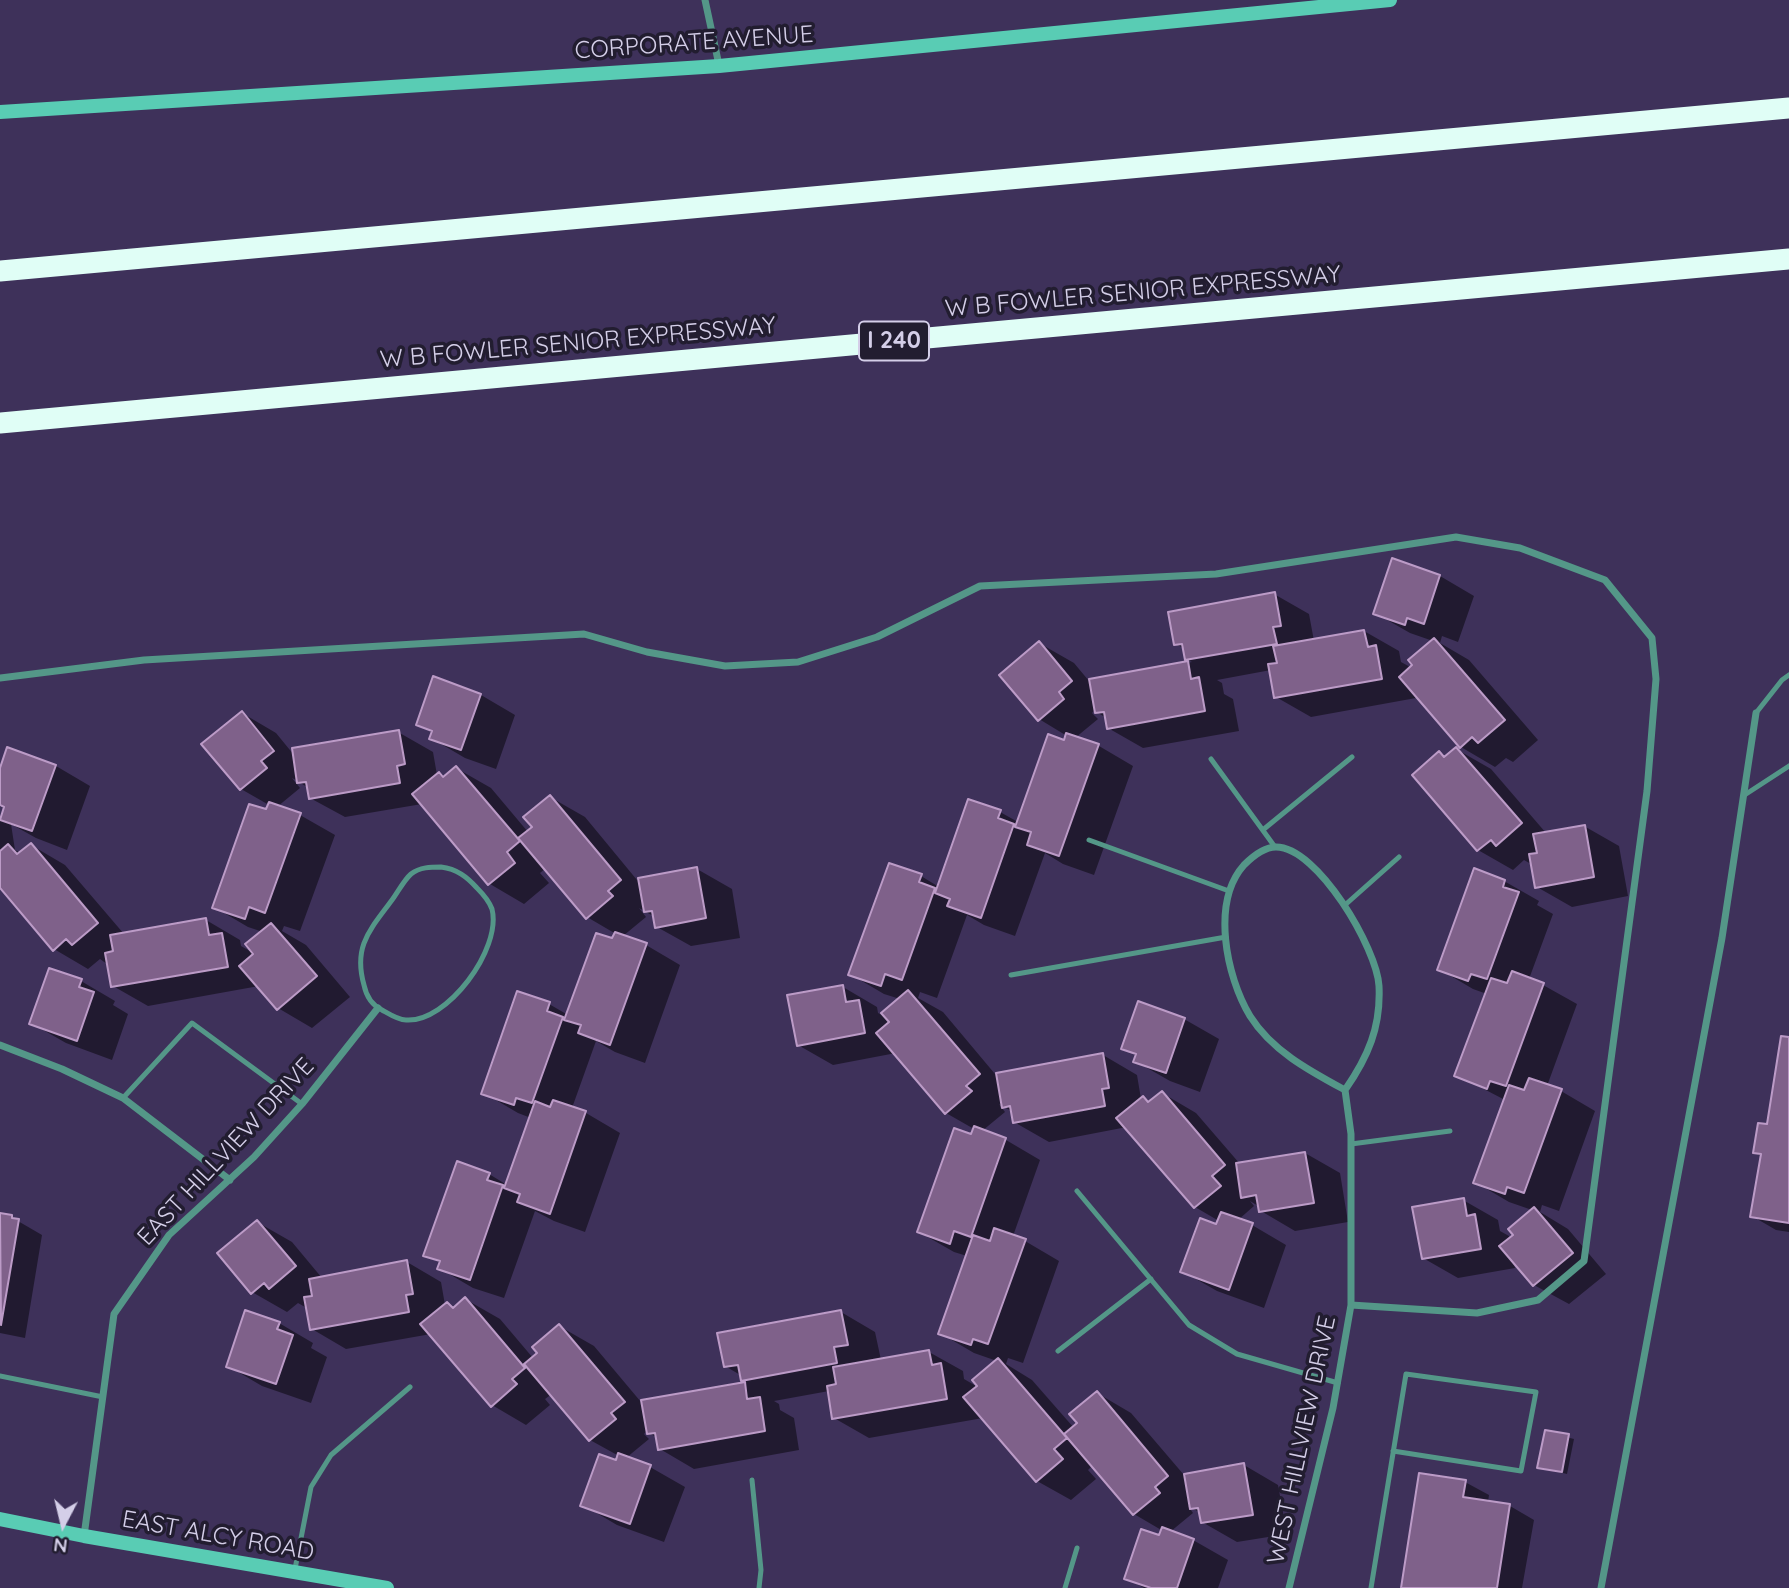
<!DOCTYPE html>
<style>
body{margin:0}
#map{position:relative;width:1789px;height:1588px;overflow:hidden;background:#3e315a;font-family:Quicksand,sans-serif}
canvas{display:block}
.north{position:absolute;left:28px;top:1490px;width:70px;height:70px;-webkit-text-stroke:5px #221d30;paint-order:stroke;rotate:187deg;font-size:19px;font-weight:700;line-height:28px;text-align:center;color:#d4cee8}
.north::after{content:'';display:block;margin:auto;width:24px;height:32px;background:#d4cee8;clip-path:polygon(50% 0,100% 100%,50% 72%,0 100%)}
</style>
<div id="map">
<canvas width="1789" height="1588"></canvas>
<div class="north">N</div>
</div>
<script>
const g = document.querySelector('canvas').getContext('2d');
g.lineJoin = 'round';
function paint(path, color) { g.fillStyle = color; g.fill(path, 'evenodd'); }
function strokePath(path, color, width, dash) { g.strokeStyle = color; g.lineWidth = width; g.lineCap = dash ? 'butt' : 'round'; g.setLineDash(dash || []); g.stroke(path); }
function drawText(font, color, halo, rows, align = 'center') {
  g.font = font + ' Quicksand,sans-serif'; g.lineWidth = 7; g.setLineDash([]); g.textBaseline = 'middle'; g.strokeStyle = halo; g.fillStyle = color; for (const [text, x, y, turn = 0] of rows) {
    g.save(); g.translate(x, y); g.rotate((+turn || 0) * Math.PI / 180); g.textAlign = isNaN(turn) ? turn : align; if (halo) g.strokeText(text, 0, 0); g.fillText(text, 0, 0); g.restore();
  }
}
const shadow = new Path2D(`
 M1394,560l46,16 34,20 -16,46 -16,-6 -2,7 29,17 69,80 -25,22 -7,-4 -11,9 -34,-20 -46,-54 1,5 -105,19 -35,-20 -5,-27 -54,10 5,3 2,11 9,5 6,32 -96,17 -35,-20 -2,-10 -9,-6 -1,-3 -4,4 6,6 -23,19 24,8 34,20 -39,109 -31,-11 -18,-11 -30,83 -31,-11 -17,-10 -30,83 -17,-6 -2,6 25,14 52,62 108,-19 34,20 4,24 10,3 11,-9 34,20 44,51 65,-11 35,20 8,49 -53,9 -34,-20 -1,-4 -10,-6 4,5 -16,14 14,5 34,20 -22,63 -47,-17 -35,-20 37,-50 -24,-14 -68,-80 -78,15 -35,-20 -1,-10 -14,-8 6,8 -23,19 24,9 34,20 -27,76 12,5 34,20 -36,102 -15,-5 -2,6 26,16 42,48 23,-35 34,20 53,62 60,-10 34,20 9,49 -50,8 -35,-20 -1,-9 -13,-7 5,7 -23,19 23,8 35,20 -10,28h-74l-18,-10 34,-41 3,-6 -29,-17 -41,-49 -5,5 8,9 -25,21 -34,-19 -54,-63 -114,20 -35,-20 -5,-27 -55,10 5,3 1,6 14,8 5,32 -105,19 -34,-20 -2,-11 -9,-5 -1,-3 -4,4 5,5 -23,19 24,9 35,20 -21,55 -47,-17 -34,-20 34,-42 2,-7 -29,-16 -38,-46 -7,5 5,6 -24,20 -34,-20 -61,-71 -85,15 -34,-20 -5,-23 -2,1 -7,-4 -11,9 -35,-20 5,-70 35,20 30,36 85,-16 34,20 4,23 2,-1 8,4 10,-9 35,20 33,39 26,-32 35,20 47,56 106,-19 -4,-3 -1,-4 -17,-10 116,-54 34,20 6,28 48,-8 34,19 1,8 17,10 16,-28 -23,-8 -34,-20 27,-77 -13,-4 -35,-20 55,-103 -28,-16 -50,-60 -63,12 -35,-20 45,-58 34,20 1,6 10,5 12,-19 -16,-5 -34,-20 71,-98 18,11 61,-75 18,10 49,-86 -28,-17v-76l35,20 15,18 103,-19 -6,-3 -1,-10 -9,-5 98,-50 35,20 5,27 50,-10 35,20 2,11 11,6 21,-27 -23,-8 -35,-20z
 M434,679l47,16 34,20 -19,54 -31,-11 -34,-20 2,-5 -15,-8z
 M242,713l34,20 18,22 104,-23 35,20 4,23 2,-1 6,4 11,-10 35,20 37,44 6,-5 16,-30 35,20 52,63 60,-11 35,20 8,49 -49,8 -34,-19 -2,-10 -16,-9 7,9 -23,19 23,9 34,20 -35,98 -30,-11 -19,-11 -24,67 14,5 34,20 -35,99 -31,-11 -19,-10 -31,87 -31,-10 -34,-20 2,-5 -15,-8 63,-81 18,11 24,-67 -13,-5 -34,-20 65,-89 19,11 48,-81 -29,-17 -41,-49 -6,5 9,10 -25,21 -34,-20 -68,-80 -77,13 -35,-19 -3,-11 -8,-5v-3l-3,1 -4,-2 8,10 -23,19 23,8 35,20 -35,96 -16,-5 -2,5 24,14 44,52 -38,31 -34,-20 -19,-22 -111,20 -35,-20 -6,-22 -7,-5 -12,10 -34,-20 -54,-64v-65l5,-11 -5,-3v-33l9,-23 47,16 34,20 -23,64 -31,-12 -25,-14 4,26 6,3 10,-8 34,20 59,69 82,-14 34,20 1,6 14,8 8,-22 -15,-5 -34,-20 55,-102 -28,-16z
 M1456,749l35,20 55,64 38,-7 35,20 9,50 -56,11 -35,-20 -6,-23 -7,-4 -11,10 -35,-20 -39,-97 7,4z
 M1504,881l35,20 -2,4 16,9 -24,65 14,6 34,19 -30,82 14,5 34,20 -36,100 -17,-6 -2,7 28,17 38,45 -37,30 -35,-19 -21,-25 2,8 -57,10 -35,-20 40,-58 35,20 2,11 9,5 1,4 22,-30 -23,-8 -34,-20 30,-82 -48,-25 30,-81 -14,-5 -34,-20z
 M81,981l34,20 -2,4 15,9 -16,46 -46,-17 -35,-20z
 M1184,1019l35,20 -19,53 -30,-11 -35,-20 2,-5 -14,-8z
 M1789,1039v193l-13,-2 -24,-14 10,-59 -7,-5 13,-26z
 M0,1215l11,2 31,18 -17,103 -25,-5z
 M279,1323l34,20 -2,5 16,9 -16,46 -49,-17 -34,-20z
 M1546,1432l28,7 -7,35 -28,-7z
 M1465,1482l24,13 -1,7 22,4 24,14 -12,68h-120z`);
const building = new Path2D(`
 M1392,558l48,17 -16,49 -17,-6 -2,7 -32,-11z
 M1275,592l6,34 -8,1 4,17 -92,16 -3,-16 -8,1 -6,-33z
 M1364,630l4,17 8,-2 6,34 -108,19 -6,-34 9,-1 -4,-17z
 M1434,638l71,82 -27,23 -6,-6 -12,11 -61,-71 13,-12 -4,-5z
 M1039,641l33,40 -13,11 5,7 -26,22 -39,-46z
 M1188,661l3,18 8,-2 6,34 -98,18 -3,-17 -9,1 -6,-34z
 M433,676l48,18 -20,56 -32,-11 3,-8 -16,-6z
 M242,711l32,40 -13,10 6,7 -27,22 -39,-46z
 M399,730l6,34 -8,2 3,17 -91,16 -3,-17 -9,1 -5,-35z
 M1066,733l33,11 -40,112 -32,-11 4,-13 -16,-5 33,-93 16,6z
 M7,747l49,18 -24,66 -32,-11 4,-13 -4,-2v-37z
 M1456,747l66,76 -26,23 -5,-6 -14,11 -65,-76 27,-24 5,6z
 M456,766l64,75 -13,11 8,11 -27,22 -76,-91 27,-22 4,5z
 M550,795l71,85 -13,11 5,5 -27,23 -68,-81 14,-11 -9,-10z
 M968,799l33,11 -3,8 16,6 -33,94 -34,-12 3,-7 -15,-6z
 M269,802l32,11 -36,100 -16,-6 -4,12 -33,-11 37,-104 17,5z
 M1585,825l9,52 -59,11 -6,-34 8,-1 -4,-19z
 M31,843l67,80 -26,22 -6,-6 -13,12 -53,-63v-37l8,-7 9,10z
 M889,863l33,11 -3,8 16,6 -33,92 -17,-6 -4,12 -33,-11z
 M697,867l9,51 -51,10 -3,-17 -8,1 -6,-34z
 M1474,868l31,12 -2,7 16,5 -32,87 -16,-5 -3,7 -31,-11z
 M206,918l3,17 13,-2 6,34 -117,20 -6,-34 8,-2 -3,-16z
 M271,923l46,53 -40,34 -38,-44 14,-12 -8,-10z
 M615,932l32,11 -37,102 -32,-12 3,-8 -17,-5 32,-87 16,5z
 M49,968l33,11 -3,8 15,5 -17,49 -48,-17z
 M1512,971l32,12 -38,103 -16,-5 -3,8 -33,-13 37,-98 16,5z
 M843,985l3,17 13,-2 6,33 -68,13 -10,-51z
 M908,990l72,84 -14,12 6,5 -27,23 -69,-81 13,-11 -8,-9z
 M517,991l33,11 -3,9 16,6 -31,86 -16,-5 -2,7 -33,-11z
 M1138,1001l47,17 -19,55 -33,-11 3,-8 -15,-5z
 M1781,1036l8,1v186l-39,-6 11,-63 -8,-1 5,-30 9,1z
 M1103,1053l6,35 -7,1 3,17 -92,17 -3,-17 -8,2 -6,-35z
 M1529,1078l33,11 -38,104 -17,-6 -2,7 -32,-11 36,-98 15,5z
 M1162,1091l63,74 -13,11 9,10 -27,22 -78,-90 27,-22 5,6z
 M553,1100l33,11 -36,103 -33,-12 3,-8 -16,-6 31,-87 15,6z
 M974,1126l32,12 -35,99 -17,-6 -4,13 -33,-12 37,-104 17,6z
 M1305,1152l9,51 -55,9 -3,-17 -15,3 -5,-35z
 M457,1161l33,12 -3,7 16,5 -33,95 -33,-11 3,-8 -17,-5z
 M1464,1198l3,18 8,-2 6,35 -59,10 -10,-52z
 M1534,1207l39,46 -40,33 -34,-40 14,-11 -5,-6z
 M1221,1212l32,11 -24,67 -49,-18 20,-54 16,6z
 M0,1213l12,2v3l7,1 -18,106z
 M257,1220l39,46 -27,23 -5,-6 -13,11 -34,-41z
 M994,1228l32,11 -38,105 -15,-5 -2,6 -33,-11 35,-99 17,6z
 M407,1260l6,34 -7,1 3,17 -99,18 -6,-33 8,-1 -3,-17z
 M465,1297l60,71 -13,11 5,5 -26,23 -71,-83 27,-22 6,6z
 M245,1310l35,12 -3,7 16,6 -17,49 -50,-17z
 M841,1310l7,35 -14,2 3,16 -96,18 -3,-16 -14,2 -7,-34z
 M559,1324l66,78 -14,11 5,6 -27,22 -65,-77 13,-11 -5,-6z
 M929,1350l3,15 9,-2 6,36 -115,20 -5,-33 9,-2 -3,-17z
 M998,1358l69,80 -13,11 9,10 -27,23 -73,-85 14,-11 -5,-6z
 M745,1382l2,17 13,-2 5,34 -107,19 -3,-17 -8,1 -6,-34z
 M1097,1391l71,85 -13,11 5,6 -27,22 -69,-81 13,-11 -8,-9z
 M1545,1430l24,4 -7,38 -25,-4z
 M618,1453l33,12 -21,59 -50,-18 19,-52 17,6z
 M1244,1463l9,52 -52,8 -3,-15 -8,1 -6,-35z
 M1419,1473l47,7 -3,17 47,7 -13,84h-96z
 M1162,1527l32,12 -17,49h-26l-27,-9 17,-50 18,6z`);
const lane = new Path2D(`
 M1756,713l26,-33 7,-5
 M1211,759l64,88
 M1743,796l46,-30
 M1264,829l88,-72
 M1089,840l140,51
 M441,867c16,2 26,10 36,21 6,6 12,13 15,21 10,40 -45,114 -86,111 -8,0 -17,-6 -24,-10 -10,-5 -16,-15 -18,-25 -11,-39 6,-55 28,-85 6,-8 12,-20 19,-26 9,-7 20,-7 30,-7z
 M1345,905l54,-48
 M1011,975l215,-38
 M123,1098l69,-75 110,81
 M1351,1144l99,-13
 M1077,1191l112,134 48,29 101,29
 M1058,1351l93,-72
 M0,1376l103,21
 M752,1480l9,90 -2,18
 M295,1569l16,-82 20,-32 79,-68
 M1065,1588l12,-40
 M1371,1588l35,-214 130,18 -15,79 -128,-20`);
const street = new Path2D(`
 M705,0l14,65
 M0,678l144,-18 440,-26 63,18 78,14 73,-4 79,-25 103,-51 236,-12 240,-37 64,11 85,32 47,58 4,41 -9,112 -63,470 -46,39 -61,13 -126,-8
 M0,1045l62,24 61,29 107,82
 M84,1536l30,-222 55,-79 85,-78 48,-53 76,-96
 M1289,1588l44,-180 18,-103v-171l-6,-44c23,-33 36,-63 34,-104 -2,-37 -61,-139 -103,-139 -11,0 -24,10 -32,18 -33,37 -18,111 6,151 22,35 60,55 95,74
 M1601,1588l121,-650 34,-225`);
const secondary = new Path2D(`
 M0,112l719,-46 671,-66
 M0,1519l84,17 303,52`);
const highway = new Path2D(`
 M0,271l1789,-163
 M0,423l1789,-164`);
const shields = [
 [894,341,70]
];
const shieldNames = [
 ["I 240",894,341]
];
const streetNames = [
 ["CORPORATE AVENUE",694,43,-4],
 ["W B FOWLER SENIOR EXPRESSWAY",1143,292,-5],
 ["W B FOWLER SENIOR EXPRESSWAY",578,343,-5],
 ["EAST HILLVIEW DRIVE",226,1152,-47],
 ["WEST HILLVIEW DRIVE",1302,1440,-78],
 ["EAST ALCY ROAD",218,1536,10]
];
paint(shadow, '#0007');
paint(building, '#7f618a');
strokePath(building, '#bc9bc7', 2);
strokePath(lane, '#549788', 5);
strokePath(street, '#549788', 7);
strokePath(secondary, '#59ccb4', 14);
strokePath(highway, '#e0fef6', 21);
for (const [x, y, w] of shields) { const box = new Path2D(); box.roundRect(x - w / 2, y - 19.5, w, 39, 5); g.fillStyle = '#221d30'; g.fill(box); strokePath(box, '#d4cee8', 2); }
drawText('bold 23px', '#d4cee8', null, shieldNames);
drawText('24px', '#d4cee8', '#221d30', streetNames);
</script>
